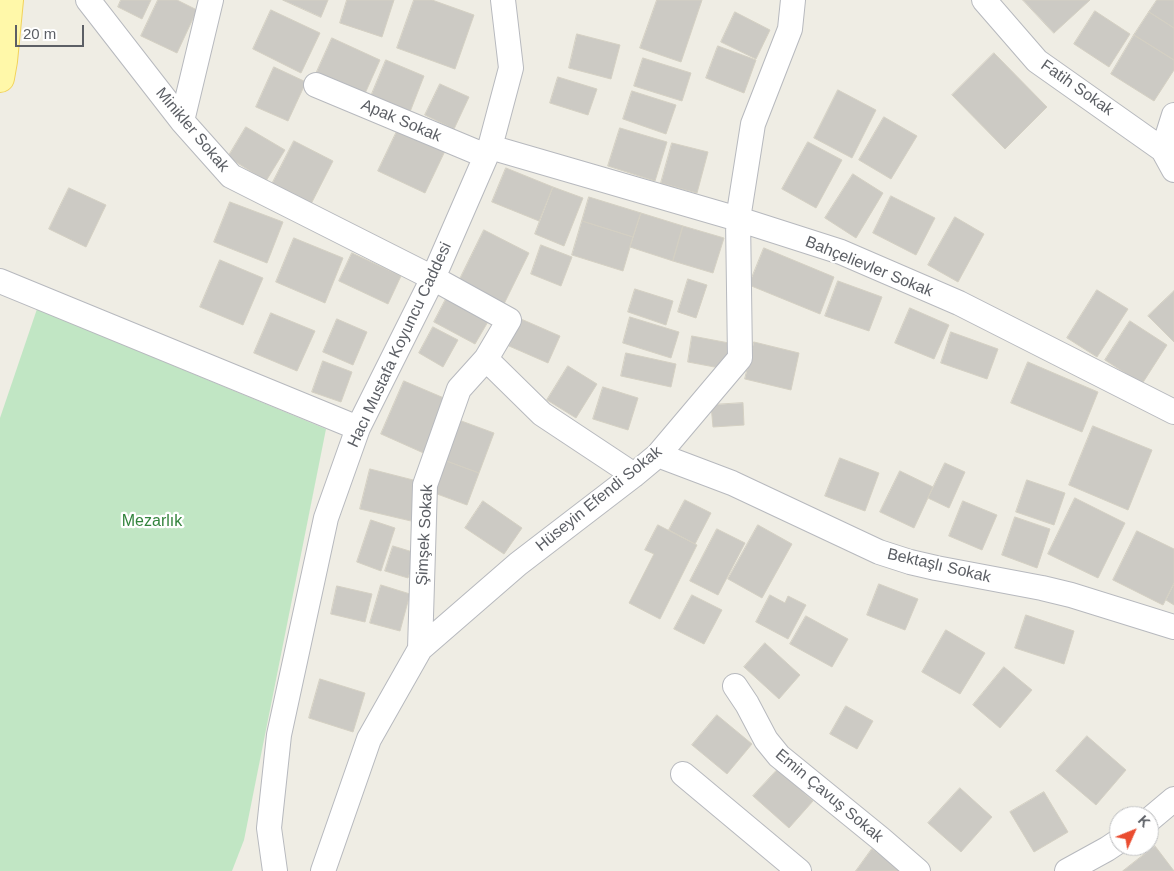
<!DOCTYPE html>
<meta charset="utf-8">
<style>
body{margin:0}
#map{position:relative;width:1174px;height:871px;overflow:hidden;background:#efede4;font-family:Helvetica,sans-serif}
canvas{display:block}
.north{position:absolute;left:1109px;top:806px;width:50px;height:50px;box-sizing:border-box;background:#fff;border:1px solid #bebfc1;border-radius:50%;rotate:46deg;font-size:14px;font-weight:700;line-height:20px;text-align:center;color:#5c5f65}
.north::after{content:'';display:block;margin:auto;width:18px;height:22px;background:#ea4c2f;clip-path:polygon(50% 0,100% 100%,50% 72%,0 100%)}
.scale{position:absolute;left:15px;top:25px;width:69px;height:22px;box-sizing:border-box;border:2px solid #5c5f65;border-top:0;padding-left:6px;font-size:15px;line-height:18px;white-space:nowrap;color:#5c5f65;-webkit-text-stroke:4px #fff;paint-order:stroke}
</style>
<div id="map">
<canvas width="1174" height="871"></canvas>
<div class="north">K</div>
<div class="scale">20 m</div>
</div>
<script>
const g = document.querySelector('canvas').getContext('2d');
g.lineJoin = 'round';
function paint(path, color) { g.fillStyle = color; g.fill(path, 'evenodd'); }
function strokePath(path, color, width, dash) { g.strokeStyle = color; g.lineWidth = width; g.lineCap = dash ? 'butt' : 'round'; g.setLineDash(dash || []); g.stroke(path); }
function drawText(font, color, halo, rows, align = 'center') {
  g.font = font + ' Helvetica,sans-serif'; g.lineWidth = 4.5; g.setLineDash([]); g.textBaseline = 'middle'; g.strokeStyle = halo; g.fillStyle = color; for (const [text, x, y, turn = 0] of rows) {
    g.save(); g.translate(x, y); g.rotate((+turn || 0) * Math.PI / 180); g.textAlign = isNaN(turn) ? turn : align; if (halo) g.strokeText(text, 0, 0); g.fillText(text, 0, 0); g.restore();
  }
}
const green = new Path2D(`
 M37,309l289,120 -82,411 -12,31h-232v-453z`);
const building = new Path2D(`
 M121,0h30l-9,19 -24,-12z
 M158,0h19l20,10 -20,43 -36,-17z
 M283,0h45l-7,17z
 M347,0h47l-12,37 -42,-14z
 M414,0h18l42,15 -19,54 -58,-21z
 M657,0h45l-21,62 -41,-14z
 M1023,0h67l-36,33z
 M1157,0h17v28l-25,-16z
 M271,10l49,23 -19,40 -48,-24z
 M1095,11l35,23 -21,33 -35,-23z
 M735,12l35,18 -14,29 -35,-17z
 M1149,12l25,16v32l-40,-25z
 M577,34l43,11 -9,34 -42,-11z
 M1134,35l40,25v10l-20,31 -43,-27z
 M332,38l48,22 -17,38 -48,-22z
 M718,46l38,14 -12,33 -38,-15z
 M994,53l53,54 -42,42 -53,-54z
 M643,58l48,15 -9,28 -48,-15z
 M386,60l38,16 -16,41 -39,-16z
 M274,67l32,15 -18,39 -32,-14z
 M558,77l39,12 -9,26 -38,-12z
 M440,84l29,13 -15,32 -29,-14z
 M838,90l38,20 -24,48 -38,-20z
 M632,91l44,14 -10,29 -43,-15z
 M884,117l33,19 -26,43 -32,-19z
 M246,127l39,23 -19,31 -38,-24z
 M620,128l47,14 -12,39 -47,-15z
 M398,129l47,22 -20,42 -47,-22z
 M294,141l39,20 -24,47 -39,-20z
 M808,142l34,18 -26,48 -34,-19z
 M672,143l36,9 -11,41 -36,-10z
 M506,168l47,19 -14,34 -47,-19z
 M853,174l30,19 -27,45 -31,-20z
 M553,187l30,11 -19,48 -29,-12z
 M69,188l37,17 -20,42 -37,-18z
 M891,196l44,22 -19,37 -43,-22z
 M589,197l52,16 -8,24 -51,-16z
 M230,202l53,20 -16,41 -53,-21z
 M641,213l42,13 -10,35 -43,-14z
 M955,217l29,17 -26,48 -30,-17z
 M582,221l51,16 -10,34 -51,-16z
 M683,226l41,12 -11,35 -40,-12z
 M484,230l45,23 -26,53 -45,-23z
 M294,238l49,20 -18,45 -49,-21z
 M541,245l31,12 -11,29 -30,-12z
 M764,248l70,29 -14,37 -71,-29z
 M352,253l49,23 -13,28 -49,-23z
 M220,260l43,18 -20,47 -43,-18z
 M688,279l19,6 -11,33 -18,-6z
 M838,281l44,16 -13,34 -44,-15z
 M635,289l38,12 -7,24 -38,-13z
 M1097,290l31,19 -31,48 -30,-19z
 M1174,291v51l-26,-26z
 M447,297l42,23 -14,24 -41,-22z
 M910,308l39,17 -15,34 -39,-16z
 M271,313l44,18 -18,40 -43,-18z
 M630,317l49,15 -8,26 -48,-15z
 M337,319l30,13 -14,33 -30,-13z
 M521,319l39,17 -12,27 -39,-17z
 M1130,321l37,24 -25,39 -37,-24z
 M433,327l25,13 -15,27 -24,-14z
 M951,332l47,17 -11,30 -46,-16z
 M692,336l37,7 -4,26 -37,-7z
 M754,342l45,11 -8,37 -46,-11z
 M626,353l50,11 -5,23 -50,-11z
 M323,361l29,11 -11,30 -29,-10z
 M1028,362l70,30 -16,40 -71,-29z
 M568,366l29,18 -21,34 -29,-18z
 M404,381l47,20 -23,54 -47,-21z
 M603,387l35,11 -10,32 -35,-11z
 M743,403l1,22 -31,2 -2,-22z
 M456,419l38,14 -15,40 -38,-14z
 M1093,426l59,24 -24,60 -59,-25z
 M840,458l39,15 -14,38 -40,-15z
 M441,459l38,14 -12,32 -38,-14z
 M945,463l20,9 -16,36 -21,-10z
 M370,469l51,13 -10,39 -51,-12z
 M900,471l33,16 -19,41 -34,-16z
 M1027,480l38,13 -11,32 -38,-13z
 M1075,498l50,25 -27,55 -50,-24z
 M685,500l26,13 -16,31 -26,-14z
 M483,501l39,27 -18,26 -39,-26z
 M963,501l34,14 -15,35 -33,-14z
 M1015,517l35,12 -13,39 -35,-13z
 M371,520l24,8 -14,43 -24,-9z
 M658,525l39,20 -37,74 -31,-16 25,-49 -9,-4z
 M758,525l34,19 -30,54 -34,-19z
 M717,529l28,14 -27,52 -28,-14z
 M1137,531l37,18v34l-11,22 -50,-25z
 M393,546l23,7 -8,25 -23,-7z
 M879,584l39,15 -13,31 -38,-15z
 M1174,584v21l-8,-5z
 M381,585l29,9 -10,37 -30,-8z
 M337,586l35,8 -7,28 -34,-8z
 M692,595l30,15 -18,34 -30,-15z
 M770,595l15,8 3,-7 18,9 -18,34 -32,-17z
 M1026,615l48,16 -10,33 -49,-16z
 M806,616l42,23 -16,28 -42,-23z
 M946,630l39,23 -25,41 -38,-22z
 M765,643l35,32 -21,24 -35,-32z
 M1004,667l28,23 -32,38 -27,-23z
 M320,679l45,14 -12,39 -44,-14z
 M846,706l27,15 -16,28 -27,-15z
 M717,715l35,29 -25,30 -35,-29z
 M1087,736l39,34 -30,35 -40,-34z
 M778,769l35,32 -24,27 -36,-32z
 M960,788l32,29 -31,35 -33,-29z
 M1044,792l24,40 -34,20 -24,-40z
 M1155,846l19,25h-51z
 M872,849l31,22h-47z`);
const minor = new Path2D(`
 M88,0l94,121 49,55 202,102 76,42 -23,39 -27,30 -34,96 -5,164
 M984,0l53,61 126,89 11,20
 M316,85l170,71
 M182,121l29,-121
 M490,147l248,72 103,33 118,51 215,109
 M1163,150l11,-35
 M0,281l358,147
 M486,359l56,55 92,61
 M658,455l74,28 147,69 31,10 26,6 106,20 29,7 103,32
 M735,686l12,18 19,36 13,16 102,83 37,32
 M683,774l116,97
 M1149,820l25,-21
 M275,871l-6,-43 10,-93 47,-217 32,-90 75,-150 57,-131 21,-79 -8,-68
 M323,871l46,-132 51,-90 98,-85 116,-89 24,-20 82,-97 -2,-139 15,-95 37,-95 3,-29
 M1067,871l40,-22 12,-8`);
const major = new Path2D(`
 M0,78l3,-17 6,-61`);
const streetNames = [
 ["Fatih Sokak",1077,88,35],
 ["Apak Sokak",401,121,23],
 ["Minikler Sokak",192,130,50],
 ["Bahçelievler Sokak",869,267,22],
 ["Hacı Mustafa Koyuncu Caddesi",400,345,-65],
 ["Hüseyin Efendi Sokak",599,499,-39],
 ["Şimşek Sokak",425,535,-87],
 ["Bektaşlı Sokak",939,566,13],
 ["Emin Çavuş Sokak",829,796,40]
];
const parkNames = [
 ["Mezarlık",152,522]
];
paint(green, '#c1e6c4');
paint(building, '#cccac4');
strokePath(building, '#d4d0c3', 1);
strokePath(minor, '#b7b9be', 26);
strokePath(major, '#f2d35a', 30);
strokePath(minor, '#fff', 24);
strokePath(major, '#fff8a9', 28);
drawText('16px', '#5c5f65', '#fff', streetNames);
drawText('16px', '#34843e', '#fff', parkNames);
</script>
